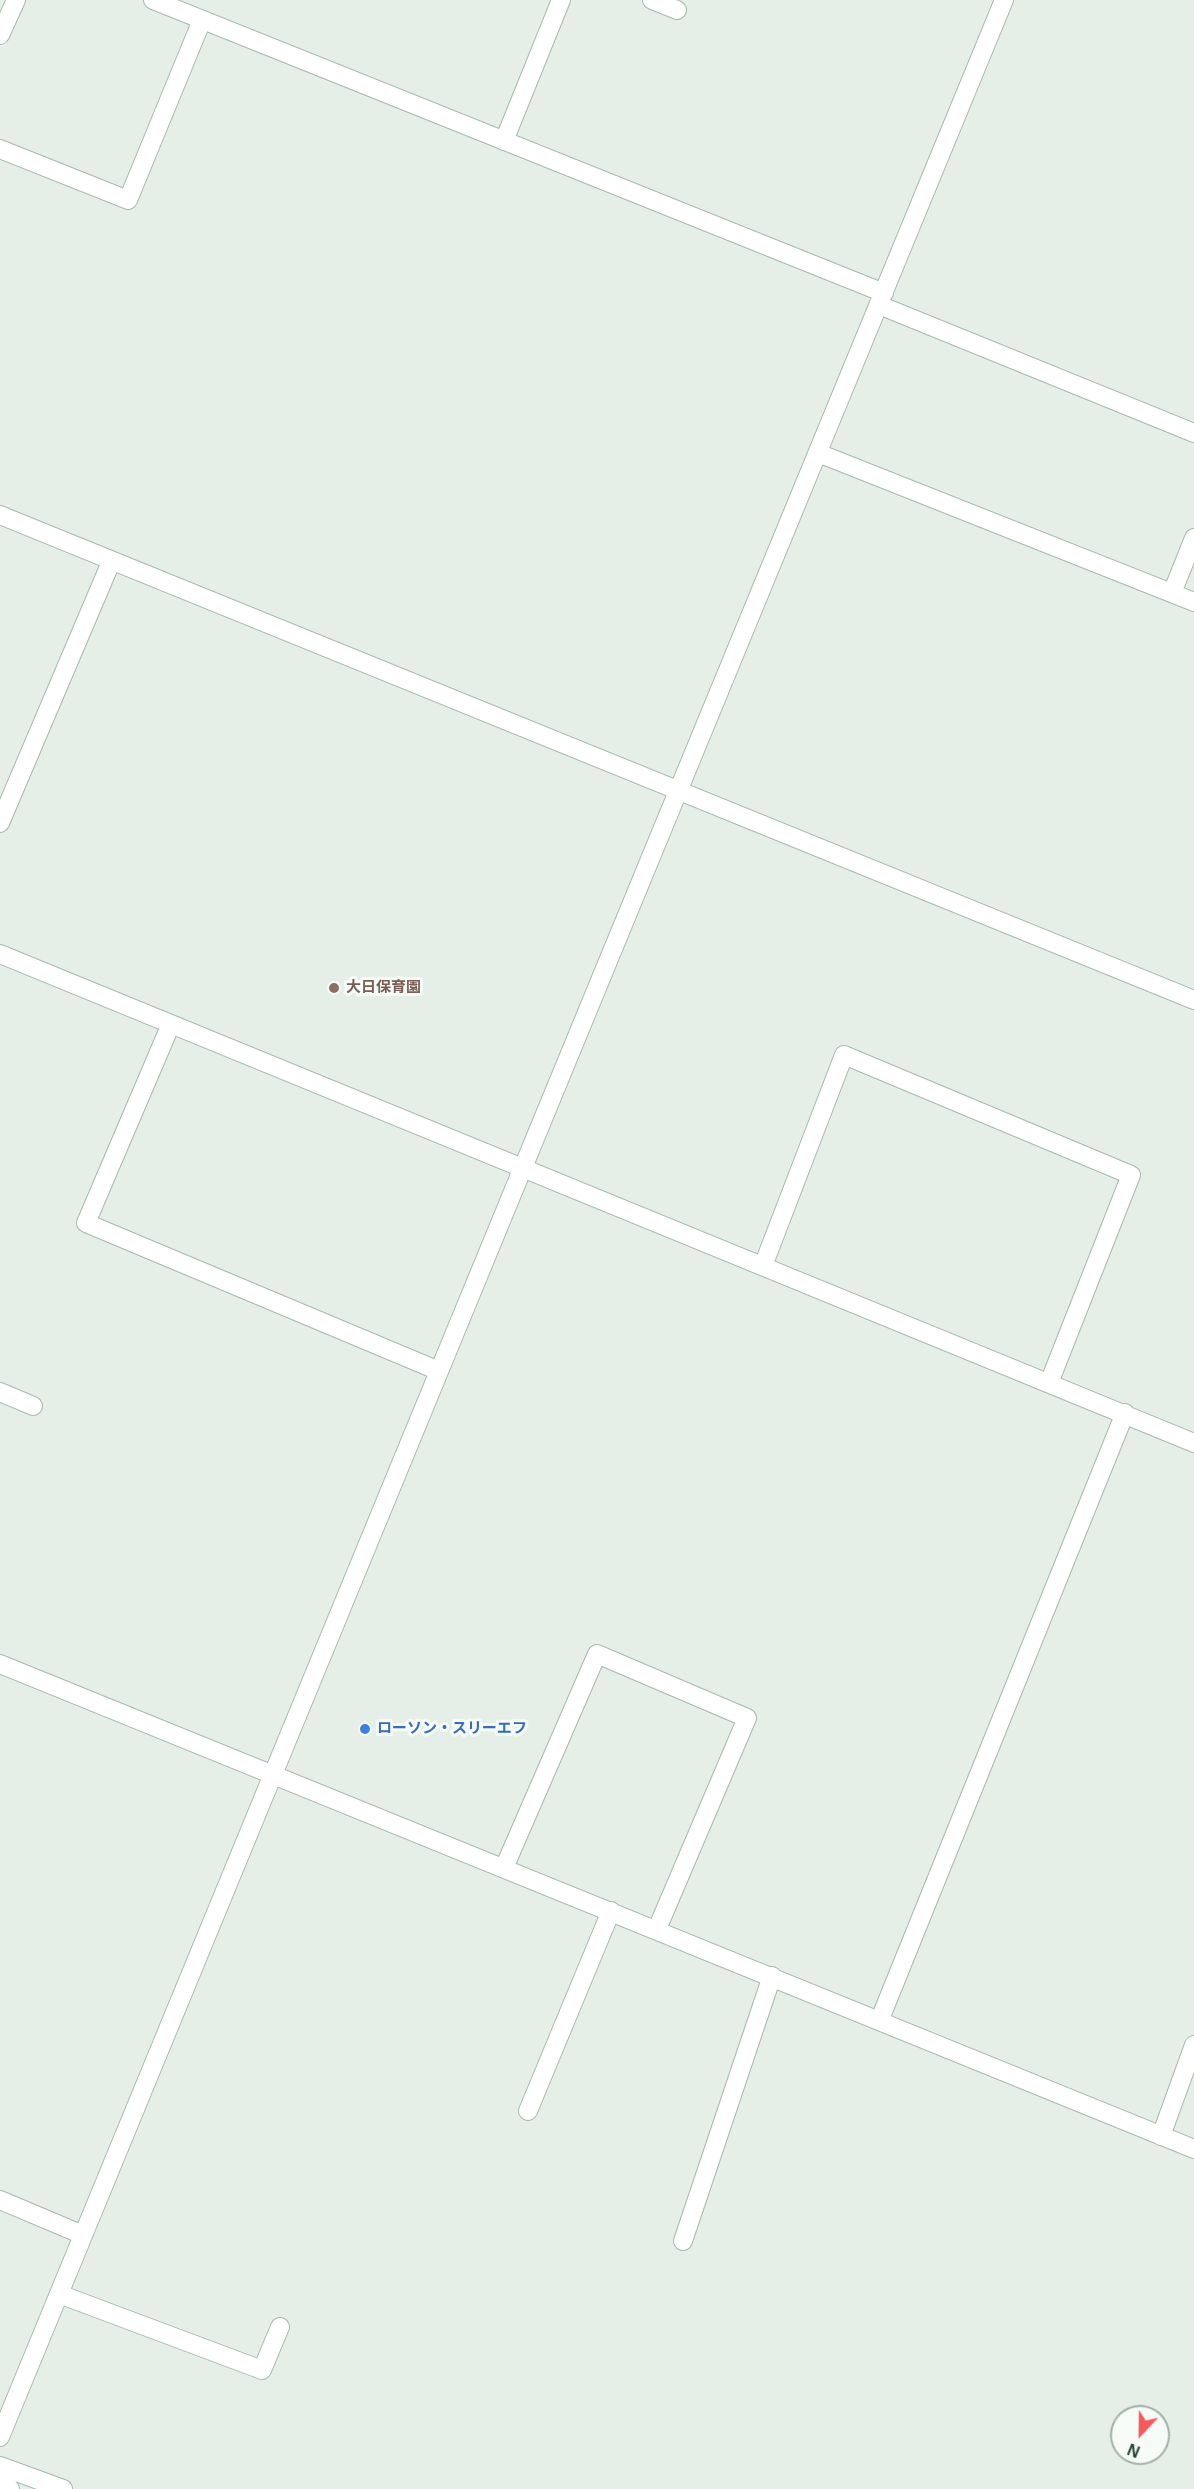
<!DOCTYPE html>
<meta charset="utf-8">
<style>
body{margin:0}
#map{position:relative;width:1194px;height:2489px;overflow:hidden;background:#e5efe8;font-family:Helvetica,sans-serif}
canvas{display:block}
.north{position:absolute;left:1110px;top:2405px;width:60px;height:60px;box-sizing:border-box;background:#f6fbf7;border:2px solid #a1b1a8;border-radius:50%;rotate:202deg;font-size:16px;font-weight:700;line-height:24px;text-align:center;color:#224231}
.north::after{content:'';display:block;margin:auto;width:21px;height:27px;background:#f9585b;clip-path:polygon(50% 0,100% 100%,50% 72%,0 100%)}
</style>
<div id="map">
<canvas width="1194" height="2489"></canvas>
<div class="north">N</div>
</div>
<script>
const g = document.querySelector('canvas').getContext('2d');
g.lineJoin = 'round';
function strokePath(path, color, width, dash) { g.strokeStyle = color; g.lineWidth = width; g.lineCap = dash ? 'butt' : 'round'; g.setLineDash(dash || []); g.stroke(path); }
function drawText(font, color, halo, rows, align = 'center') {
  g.font = font + ' Helvetica,"Noto Sans JP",sans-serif'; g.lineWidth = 6; g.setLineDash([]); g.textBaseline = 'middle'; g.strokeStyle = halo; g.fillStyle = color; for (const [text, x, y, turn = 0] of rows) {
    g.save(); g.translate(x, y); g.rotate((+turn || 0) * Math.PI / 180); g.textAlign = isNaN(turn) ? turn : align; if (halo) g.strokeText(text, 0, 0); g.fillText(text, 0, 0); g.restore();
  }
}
const service = new Path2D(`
 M652,0l25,10
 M0,35l16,-35
 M504,141l57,-141
 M0,149l128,51 74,-180
 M59,2294l203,76 18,-43`);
const minor = new Path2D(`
 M153,0l731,293
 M879,305l315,128
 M818,453l376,149
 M0,515l1194,485
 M1172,593l22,-55
 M0,823l111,-261
 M0,954l1194,489
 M171,1024l-85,199 353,148
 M763,1266l81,-211 287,120 -82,208
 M0,1392l33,14
 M0,1664l1194,485
 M504,1868l93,-214 150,64 -90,211
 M880,2019l245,-606
 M528,2111l83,-200
 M1161,2136l33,-91
 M0,2200l83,35
 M683,2241l89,-265
 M0,2437l1004,-2437
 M0,2466l63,23
 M0,2476l10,13`);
const markers = [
 [334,988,6,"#8d6e63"],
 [365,1729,6,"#3f7fe0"]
];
const educationNames = [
 ["大日保育園",346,988]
];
const shopNames = [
 ["ローソン・スリーエフ",377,1729]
];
strokePath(service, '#a7b8ad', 20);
strokePath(minor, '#a7b8ad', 20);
strokePath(service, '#fff', 18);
strokePath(minor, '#fff', 18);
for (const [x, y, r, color] of markers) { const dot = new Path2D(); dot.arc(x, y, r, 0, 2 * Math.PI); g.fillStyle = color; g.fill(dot); strokePath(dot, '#f6fbf7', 2); }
drawText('bold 15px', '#785e54', '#f6fbf7', educationNames, 'left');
drawText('bold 15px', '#366cbe', '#f6fbf7', shopNames, 'left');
</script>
